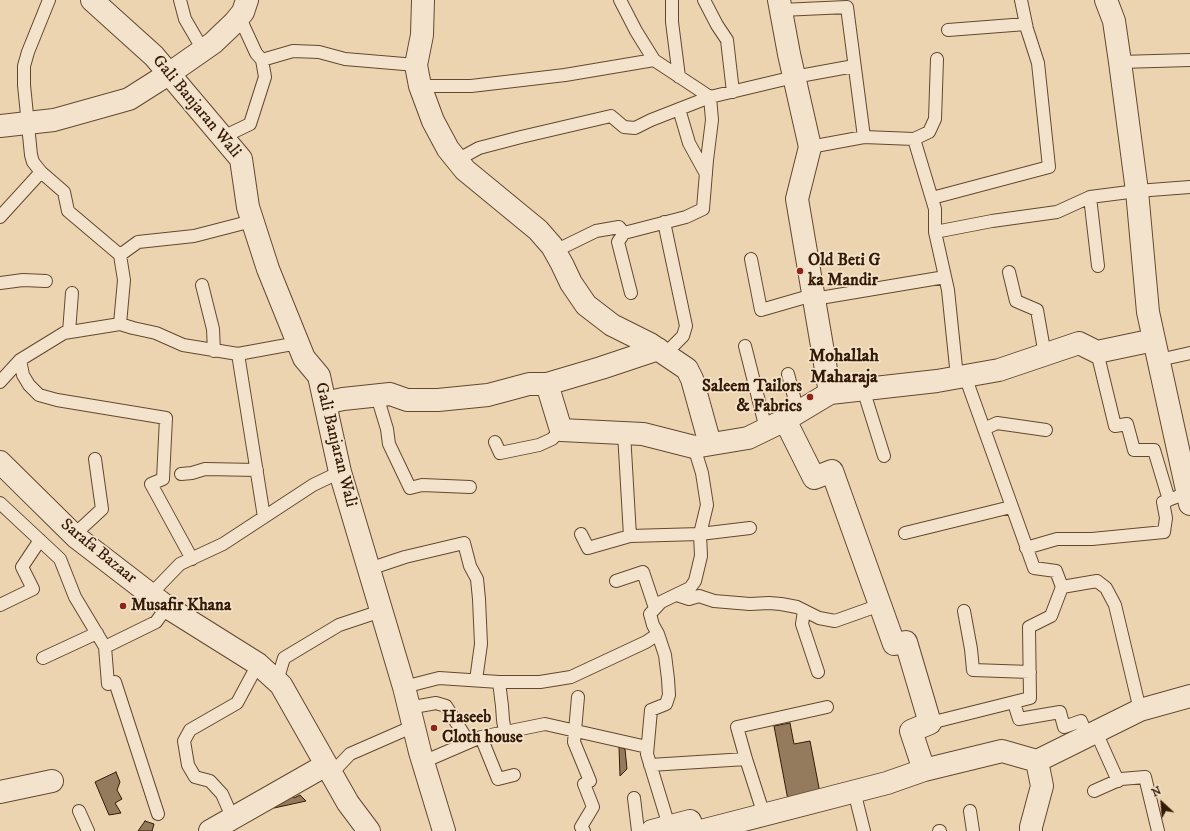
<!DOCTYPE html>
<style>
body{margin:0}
#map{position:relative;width:1190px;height:831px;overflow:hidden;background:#edd4b0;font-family:"IM FELL DW Pica",serif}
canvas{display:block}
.north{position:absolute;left:1142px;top:783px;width:40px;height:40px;-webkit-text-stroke:3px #f3e3cc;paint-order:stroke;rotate:334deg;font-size:11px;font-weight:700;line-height:16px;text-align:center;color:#351a05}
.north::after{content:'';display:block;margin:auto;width:14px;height:18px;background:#351a05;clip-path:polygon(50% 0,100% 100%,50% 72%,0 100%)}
</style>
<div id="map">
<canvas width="1190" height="831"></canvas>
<div class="north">N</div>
</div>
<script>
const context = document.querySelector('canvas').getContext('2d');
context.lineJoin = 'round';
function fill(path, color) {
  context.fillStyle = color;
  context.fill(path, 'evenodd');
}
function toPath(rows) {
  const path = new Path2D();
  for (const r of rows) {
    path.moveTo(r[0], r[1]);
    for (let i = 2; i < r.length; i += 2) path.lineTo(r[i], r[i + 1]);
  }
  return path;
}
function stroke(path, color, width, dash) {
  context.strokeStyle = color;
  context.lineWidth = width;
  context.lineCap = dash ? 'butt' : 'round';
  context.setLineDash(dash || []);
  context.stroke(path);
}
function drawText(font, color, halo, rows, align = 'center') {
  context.font = font + ' "IM FELL DW Pica",serif';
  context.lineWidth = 3.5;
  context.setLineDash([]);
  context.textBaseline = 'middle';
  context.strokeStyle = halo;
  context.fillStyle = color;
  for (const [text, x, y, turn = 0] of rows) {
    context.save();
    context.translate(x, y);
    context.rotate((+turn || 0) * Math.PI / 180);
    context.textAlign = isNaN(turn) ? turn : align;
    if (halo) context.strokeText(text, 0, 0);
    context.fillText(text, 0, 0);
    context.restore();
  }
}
const building = toPath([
 [790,723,794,744,810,741,820,793,788,800,774,726,790,723],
 [619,747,625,749,627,769,620,776,619,747],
 [116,772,120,782,117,790,122,799,115,803,121,813,109,815,95,782,116,772],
 [291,793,294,798,300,795,306,801,274,808,272,802,291,793],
 [145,821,154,824,152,831,138,831,145,821]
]);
fill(building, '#957b5e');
stroke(building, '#351a05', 1);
const service = toPath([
 [49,0,28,52,24,66,24,85,31,155,33,162,41,172,64,192,68,211,120,255,124,280,120,324],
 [180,0,185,19,203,50],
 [620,0,636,31,654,60],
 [672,0,672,22,679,77],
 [704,0,717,25,727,40,733,92],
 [781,10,847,7,864,137],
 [948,30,1026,24],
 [262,60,293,51,319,52,345,59,416,65],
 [1120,62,1190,60],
 [420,86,471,86,565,75,654,60,710,97,794,77,854,66],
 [679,109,689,143,706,174],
 [223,137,250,124,265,77,262,60,256,53,239,16],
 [914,139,935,209,935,232,948,290,957,377],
 [810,147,864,137,914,139,929,132,935,119,937,59],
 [457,160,479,148,521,137,611,116,624,127,635,128,651,120,710,97,712,120,707,160,703,209,686,217,624,233,619,227,596,231,555,251],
 [1090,197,1098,266],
 [932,198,1049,167,1038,63,1027,29,1021,0],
 [0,217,41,172],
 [664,222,686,326,683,336,665,354],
 [935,232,992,221,1057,212,1090,197,1137,191,1190,187],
 [624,233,618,242,631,293],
 [120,255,138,242,194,236,252,221],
 [751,259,761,310,813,295],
 [1009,272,1016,301,1037,310,1045,355],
 [0,283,23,280,46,281],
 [202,285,213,329,214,351],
 [814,299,945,277],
 [69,332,72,293],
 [745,346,766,429],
 [1097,352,1115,426,1127,424,1134,450,1154,450,1169,500],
 [238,354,264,517],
 [20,360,23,375,29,385,39,395,57,400,166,418,163,479,151,484,192,559],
 [1159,360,1190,353],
 [788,374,798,412],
 [965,376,1034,568,1056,571,1062,587,1097,581,1106,588,1115,605,1140,710],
 [0,382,20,360,64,333,120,324,133,328,156,333,183,345,238,354,298,343],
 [863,389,884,456],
 [377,396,387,429,389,444,410,488,422,485,470,487],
 [984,429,997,423,1046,430],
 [495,442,500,453,539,445,552,439,561,430],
 [181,474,192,473,205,469,257,470],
 [0,503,60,559,75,597,105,647,108,684,115,682,158,814],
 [905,533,1011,507],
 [581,534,588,548,630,536,624,433],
 [74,535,102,509,95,459],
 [630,536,700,534,750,528],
 [1026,548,1057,539,1092,539,1164,532,1166,518,1163,502,1187,493],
 [369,569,405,557,464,543,470,566,477,579,479,599,481,644,476,680],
 [616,581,643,572,655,608],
 [151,594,180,564,223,544,313,485,340,472],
 [677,595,689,599,699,596,714,601,750,604,769,603,781,604,797,607,819,618,835,621,880,605],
 [0,605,33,589,22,567,40,540],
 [804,611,802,624,818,672],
 [964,611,971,649,973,670,1030,672],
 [105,647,156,622,167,607],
 [43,658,97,633],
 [277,681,284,658,339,625,381,611],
 [499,682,502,706,503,720,505,732],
 [404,687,439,678,499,682,540,682,571,677,646,642,658,634],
 [578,697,574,742,590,781,584,784,593,807,581,827,584,831],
 [1014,703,1019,719,1060,712,1064,727,1081,721,1087,736],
 [408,708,436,703,446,706,468,741],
 [930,723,1030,698,1029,627,1051,616,1062,587],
 [1096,732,1118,781],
 [481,737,498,779,514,775],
 [423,762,481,737,545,724,647,747],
 [650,765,746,759],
 [331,774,350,754,414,726],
 [854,791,864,831],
 [1094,791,1121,779,1145,777,1158,831],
 [634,798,638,831],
 [79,811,88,831],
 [970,811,973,831],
 [764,815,746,759,737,727,827,707],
 [233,819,222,794,210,781,195,777,188,765,184,741,190,730,237,703,258,664],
 [669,826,647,754,651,710,666,704,669,695,668,679,665,655,658,634,653,625,650,614,661,602,690,588,695,581,701,556,700,534,707,505,702,473,694,447],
 [939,831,940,831]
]);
const minor = toPath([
 [92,0,154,56,241,159,248,207,268,269,304,358,319,376,340,472,404,687,420,752,444,831],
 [423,0,422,35,416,65,420,86,433,121,448,149,465,170,538,230,552,246,562,264,571,283,586,305,612,325,650,344,687,369,692,379,710,444],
 [779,0,789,54,810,147,797,199,830,393],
 [1106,0,1114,21,1120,62,1137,191,1148,312,1190,504],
 [0,126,54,120,129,99,170,73,213,43,234,23,243,12,247,0],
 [547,384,601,368,658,349],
 [325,403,343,399,390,394,407,400,438,400,488,395,529,384,547,384,561,430,643,434,694,447,748,438,785,420,830,393,937,381,999,370,1079,343,1097,352,1154,340],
 [785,420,814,478,832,471,894,644,906,642,930,723,911,731,924,770],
 [0,462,76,537,167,607,258,664,281,685,348,803,369,831],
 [0,792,52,781],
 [210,831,326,765],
 [652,831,690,821,693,831],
 [701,831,887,783,924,770,1002,751,1037,761,1140,710,1190,696],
 [1031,831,1031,827,1042,786,1037,761]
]);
stroke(service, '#634830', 14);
stroke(minor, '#634830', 24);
stroke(service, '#f3e3cc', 12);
stroke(minor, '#f3e3cc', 22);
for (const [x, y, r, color] of [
 [800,271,4,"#8f2418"],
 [810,397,4,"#8f2418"],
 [123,606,4,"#8f2418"],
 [434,728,4,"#8f2418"]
]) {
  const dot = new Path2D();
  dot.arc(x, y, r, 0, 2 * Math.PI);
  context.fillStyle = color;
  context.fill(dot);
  stroke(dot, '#f3e3cc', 1.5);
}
drawText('17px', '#351a05', '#f3e3cc', [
 ["Gali Banjaran Wali",196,107,50],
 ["Gali Banjaran Wali",335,445,76],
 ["Sarafa Bazaar",98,552,39]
]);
drawText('bold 17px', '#351a05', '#f3e3cc', [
 ["Old Beti G",808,261],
 ["ka Mandir",808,281],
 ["Saleem Tailors",802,387,"right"],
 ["& Fabrics",802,407,"right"],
 ["Musafir Khana",131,606],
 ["Haseeb",442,718],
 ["Cloth house",442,738]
], 'left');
drawText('bold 18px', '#351a05', '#f3e3cc', [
 ["Mohallah",844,357],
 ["Maharaja",844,378]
]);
</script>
